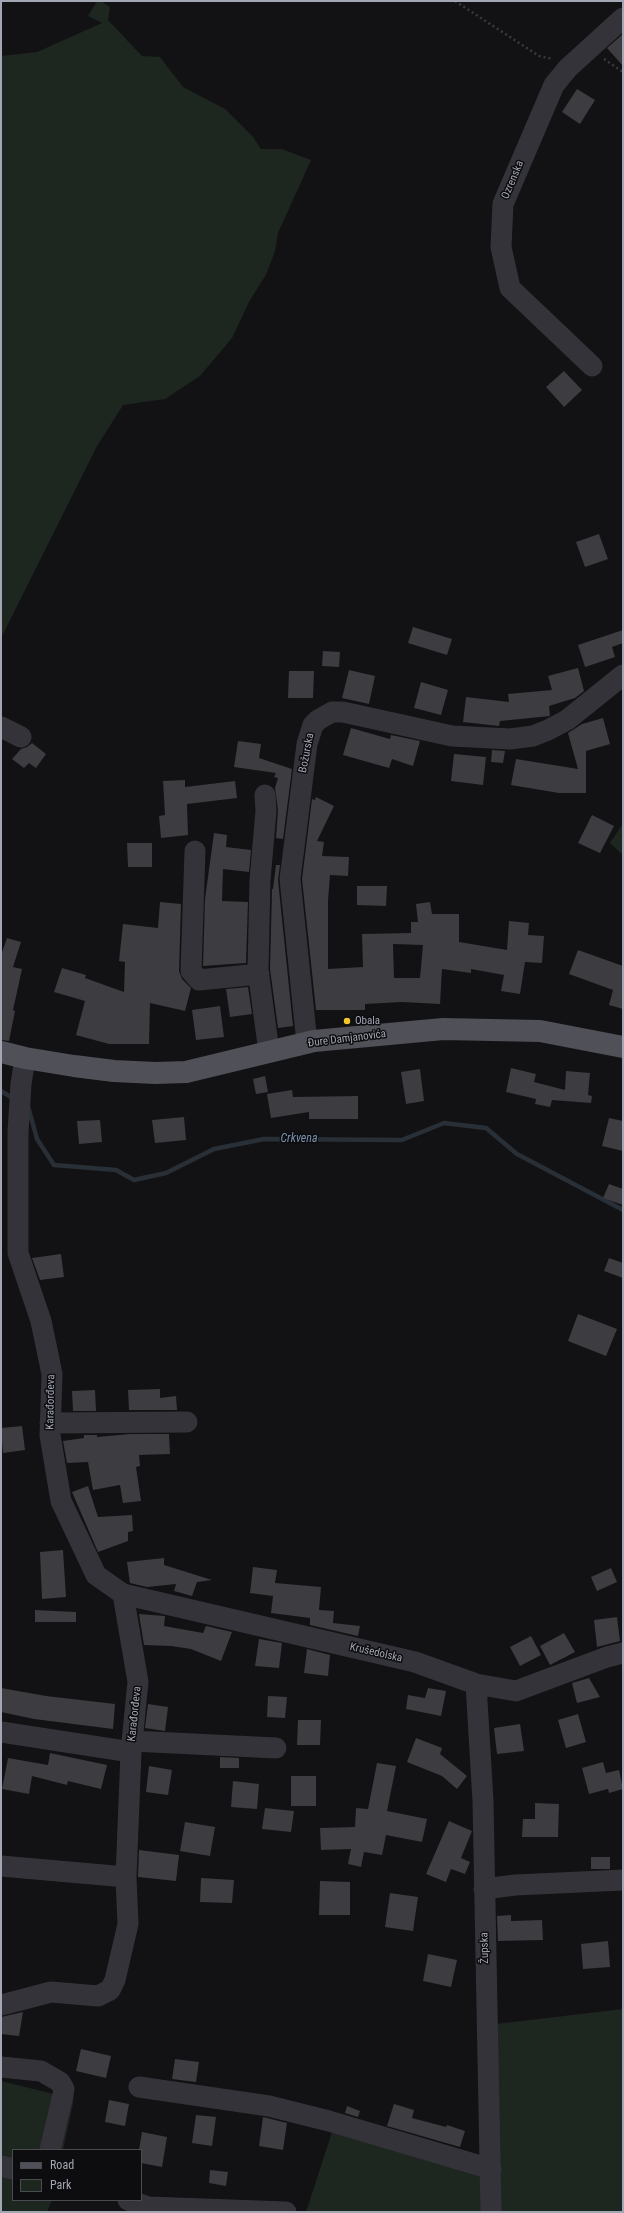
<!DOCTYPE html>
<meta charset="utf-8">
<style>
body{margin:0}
#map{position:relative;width:624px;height:2213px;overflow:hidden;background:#121214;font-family:"Roboto Condensed",sans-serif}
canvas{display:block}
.frame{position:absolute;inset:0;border:2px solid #a3a7b4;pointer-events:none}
.legend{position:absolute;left:12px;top:2149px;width:130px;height:52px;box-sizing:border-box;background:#0d0d0f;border:1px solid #494b51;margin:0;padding:5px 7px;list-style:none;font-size:12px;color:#a3a7b4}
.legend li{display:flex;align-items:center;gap:8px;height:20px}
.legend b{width:20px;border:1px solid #494b51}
</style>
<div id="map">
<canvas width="624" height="2213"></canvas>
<div class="frame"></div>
<ul class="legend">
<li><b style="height:5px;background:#4f5058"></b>Road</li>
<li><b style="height:11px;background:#1e2620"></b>Park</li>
</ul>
</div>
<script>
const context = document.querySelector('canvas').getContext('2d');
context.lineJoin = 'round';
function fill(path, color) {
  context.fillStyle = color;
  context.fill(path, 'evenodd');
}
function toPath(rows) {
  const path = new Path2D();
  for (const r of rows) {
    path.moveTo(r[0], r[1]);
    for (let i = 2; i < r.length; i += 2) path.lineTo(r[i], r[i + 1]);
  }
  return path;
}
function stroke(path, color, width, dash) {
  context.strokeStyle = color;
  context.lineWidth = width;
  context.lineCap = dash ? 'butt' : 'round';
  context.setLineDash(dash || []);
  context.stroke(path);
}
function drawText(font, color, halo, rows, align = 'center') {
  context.font = font + ' "Roboto Condensed",sans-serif';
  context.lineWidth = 3;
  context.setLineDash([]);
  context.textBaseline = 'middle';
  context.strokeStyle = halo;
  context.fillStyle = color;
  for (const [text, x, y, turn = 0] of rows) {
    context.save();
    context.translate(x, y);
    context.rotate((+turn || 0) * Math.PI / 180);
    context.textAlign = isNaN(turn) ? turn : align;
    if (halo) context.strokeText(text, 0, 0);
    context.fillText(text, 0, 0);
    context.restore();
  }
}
fill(toPath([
 [97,1,101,1,110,7,108,20,142,56,160,57,183,87,225,109,253,137,261,149,282,149,311,160,278,233,275,251,266,275,250,300,232,338,200,376,165,399,123,405,96,448,1,638,1,56,37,52,102,23,88,16],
 [623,823,623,855,610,843],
 [623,2009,623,2212,495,2212,496,2024],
 [1,2081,74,2099,63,2150,13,2150,13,2200,52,2200,47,2212,1,2212],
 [333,2129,484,2172,484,2212,306,2212]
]), '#1e2620');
stroke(toPath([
 [1,1091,14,1099],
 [28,1106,37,1139,54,1165,116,1170,134,1180,166,1173,214,1149,264,1139,402,1140,444,1123,486,1128,517,1154,623,1210]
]), '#282f37', 4.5);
fill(toPath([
 [623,34,623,66,607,48],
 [577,89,595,100,580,124,562,112],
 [564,371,582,390,564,407,546,387],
 [599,534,608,559,585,567,576,542],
 [413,627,452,639,447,655,408,643],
 [623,630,623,643,612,647,615,657,585,667,578,645],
 [323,651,340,652,339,667,322,666],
 [578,668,584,691,575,698,549,706,550,716,500,721,499,726,463,722,466,697,509,702,508,694,552,690,548,676],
 [349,670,375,676,369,704,342,698],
 [289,671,314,671,313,698,288,698],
 [421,682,448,690,441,715,414,708],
 [603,718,610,744,586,751,586,793,559,793,511,785,516,759,578,769,568,733,582,724],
 [351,728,390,739,391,735,420,741,413,766,392,759,389,768,343,755],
 [238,741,261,744,259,758,292,769,283,839,276,838,278,810,275,788,278,778,274,777,276,773,234,767],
 [32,743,46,754,36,768,29,763,24,768,12,759,21,749,27,747],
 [492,750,505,751,503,763,491,762],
 [454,754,486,757,483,785,451,781],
 [185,780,185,787,235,781,237,798,187,804,188,835,161,838,159,816,165,815,163,781],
 [316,797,334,806,317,841,324,842,322,856,349,857,348,876,330,875,328,901,328,969,363,967,362,934,411,933,411,922,418,922,416,904,430,902,432,914,459,914,459,942,507,950,509,921,529,923,528,935,544,936,542,963,525,962,520,994,501,991,504,975,471,969,471,973,442,969,440,1004,402,1002,365,1004,365,1010,316,1010,302,879,312,799,315,800],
 [393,944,423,945,420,978,394,978],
 [592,815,614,826,600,853,578,843],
 [214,833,227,835,226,847,251,850,249,872,223,869,222,901,248,902,246,963,203,966,205,899],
 [127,843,152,843,152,867,128,867],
 [276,865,280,865,278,880,293,1026,278,1028,270,969,272,889,273,889],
 [357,886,387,886,386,906,357,905],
 [160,902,181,904,179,971,182,979,191,988,185,1011,150,1003,149,1044,109,1044,76,1035,85,1001,54,992,62,968,86,975,85,978,124,992,125,962,119,961,123,924,158,928],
 [7,938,21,942,13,967,22,969,13,1010,15,1011,9,1041,1,1040,1,955],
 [578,950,623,966,623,1009,609,1005,613,990,569,974],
 [248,987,252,1014,230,1017,226,989],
 [220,1006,224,1037,196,1040,192,1010],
 [511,1068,536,1074,534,1082,565,1090,566,1071,590,1073,588,1095,592,1096,591,1103,552,1100,550,1107,535,1104,536,1099,506,1092],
 [420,1069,424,1101,406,1104,401,1072],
 [265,1076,268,1092,256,1094,253,1079],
 [292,1090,293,1097,358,1096,358,1119,309,1119,309,1112,271,1118,267,1094],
 [184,1117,186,1140,155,1143,152,1120],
 [609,1118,623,1121,623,1151,602,1146],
 [100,1120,102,1142,79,1144,77,1121],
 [609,1184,623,1189,623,1205,603,1198],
 [61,1254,64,1277,40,1280,32,1258],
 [609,1258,623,1263,623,1278,604,1271],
 [578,1314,617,1329,606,1356,568,1341],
 [160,1389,160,1398,176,1396,177,1410,129,1410,128,1390],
 [95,1390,96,1411,73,1411,72,1391],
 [22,1426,25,1450,3,1453,1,1428],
 [130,1434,169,1434,170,1454,139,1455,140,1466,136,1467,141,1501,123,1503,120,1485,93,1490,88,1462,67,1463,63,1441,84,1438,84,1435,97,1435,97,1437],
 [88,1486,98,1517,132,1515,133,1531,128,1532,128,1541,98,1552,72,1492],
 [63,1550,66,1597,42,1599,40,1552],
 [164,1558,164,1565,212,1580,197,1582,192,1596,174,1591,176,1584,147,1587,130,1583,127,1562],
 [253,1567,277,1570,275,1583,321,1587,319,1610,334,1611,333,1623,360,1626,358,1636,310,1625,310,1618,271,1613,273,1596,250,1593],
 [611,1568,617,1582,597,1591,591,1577],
 [35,1610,76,1612,76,1622,35,1622],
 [139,1614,165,1616,164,1626,203,1633,206,1626,232,1632,221,1661,191,1649,171,1646,144,1645],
 [617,1617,620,1641,597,1647,594,1620],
 [564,1633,575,1652,550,1665,540,1646],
 [531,1636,541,1655,520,1666,510,1647],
 [259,1639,282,1643,279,1668,255,1666],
 [307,1649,330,1655,328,1676,304,1673],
 [589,1678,600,1697,577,1703,572,1683],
 [1,1688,46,1696,115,1704,113,1729,34,1719,1,1712],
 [428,1688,446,1691,441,1716,406,1709,408,1695,425,1698],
 [268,1696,287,1697,285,1718,267,1717],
 [148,1704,168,1707,165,1731,145,1728],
 [578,1714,586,1742,566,1748,558,1720],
 [298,1720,321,1720,320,1745,297,1745],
 [520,1724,524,1751,497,1754,494,1728],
 [416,1738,442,1748,440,1754,467,1776,457,1789,442,1776,407,1762],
 [50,1753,107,1765,101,1789,68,1781,67,1785,32,1776,29,1794,2,1789,8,1758,48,1765],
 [220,1757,239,1758,239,1768,220,1768],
 [603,1762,606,1773,619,1770,623,1789,609,1793,608,1789,589,1794,582,1768],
 [377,1763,396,1766,387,1811,427,1819,422,1842,386,1835,382,1855,364,1852,361,1867,348,1864,351,1849,321,1850,320,1828,355,1827,356,1808,368,1809],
 [149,1766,172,1770,168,1795,146,1792],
 [291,1776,316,1776,316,1806,291,1806],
 [233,1781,259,1784,257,1809,231,1807],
 [535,1803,559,1804,558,1837,522,1837,523,1819,535,1819],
 [265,1808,294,1811,291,1832,262,1829],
 [449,1821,472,1831,461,1858,470,1862,465,1874,451,1869,446,1882,426,1874],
 [185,1822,215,1827,210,1856,180,1851],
 [139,1850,179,1855,176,1881,138,1877],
 [591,1857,610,1857,610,1869,591,1869],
 [201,1878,234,1880,232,1903,200,1902],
 [320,1881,350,1882,350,1915,319,1915],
 [390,1893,418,1897,413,1931,385,1927],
 [511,1915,511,1921,542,1920,543,1940,498,1941,497,1916],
 [608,1941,610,1967,583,1969,581,1944],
 [428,1954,457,1960,451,1987,423,1981],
 [23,2012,19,2036,1,2034,1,2017],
 [81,2049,111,2056,106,2078,76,2071],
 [175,2059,199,2062,196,2082,172,2079],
 [109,2100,129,2104,125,2126,105,2122],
 [394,2104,414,2110,412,2118,446,2127,447,2125,465,2131,460,2147,387,2126],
 [347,2106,360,2111,358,2117,345,2113],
 [196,2115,216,2117,212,2146,192,2143],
 [263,2117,287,2123,283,2150,259,2146],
 [142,2132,167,2137,162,2167,141,2163,141,2150,139,2150],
 [210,2170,228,2172,226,2186,209,2183]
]), '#3c3c41');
stroke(toPath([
 [455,1,539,56,553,59],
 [604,59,623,72]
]), '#393a40', 2.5, [2, 3]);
stroke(toPath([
 [592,366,510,288,501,247,503,204,554,85,568,68,623,18],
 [1,727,21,737],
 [265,795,266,811,260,880,258,970,269,1052],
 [195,851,191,971,199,980,259,974],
 [307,1043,290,879,307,744,313,725,318,720,332,712,343,712,452,736,510,739,533,736,548,730,567,720,623,675],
 [50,1423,187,1422],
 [123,1594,415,1662,476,1684,516,1691,607,1657,623,1653],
 [476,1684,483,1801,491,2212],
 [1,1732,131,1752],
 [132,1741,276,1748],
 [1,1866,126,1877],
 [484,1889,515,1885,623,1880],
 [1,2005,51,1992,98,1996,110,1990,115,1980,128,1924,126,1877,131,1752,138,1682,123,1594,96,1575,61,1501,50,1435,52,1374,41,1321,18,1253,18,1132,21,1084,25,1058],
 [1,2067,41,2071,60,2082,64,2089,63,2095,50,2150],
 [139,2087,269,2106,329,2121,491,2169],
 [1,2166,13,2169],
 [128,2200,148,2207,286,2212]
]), '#333339', 21);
stroke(toPath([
 [1,1052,25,1058,74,1066,114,1071,155,1073,186,1072,314,1041,443,1029,540,1031,623,1047]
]), '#4f5058', 22);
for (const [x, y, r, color] of [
 [347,1021,4,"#f2c52c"]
]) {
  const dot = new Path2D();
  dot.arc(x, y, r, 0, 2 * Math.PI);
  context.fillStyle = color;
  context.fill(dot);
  stroke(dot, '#0d0d0f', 1.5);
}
drawText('11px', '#a3a7b4', '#0d0d0f', [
 ["Ozrenska",513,180,-67],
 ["Božurska",307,753,-79],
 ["Đure Damjanovića",347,1039,-7],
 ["Karađorđeva",51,1402,-89],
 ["Krušedolska",376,1653,13],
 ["Karađorđeva",135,1714,-84],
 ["Župska",485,1948,-91]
]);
drawText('11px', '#a3a7b4', '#0d0d0f', [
 ["Obala",355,1021]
], 'left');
drawText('italic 12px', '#7a91b0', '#0d0d0f', [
 ["Crkvena",299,1139]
]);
</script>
